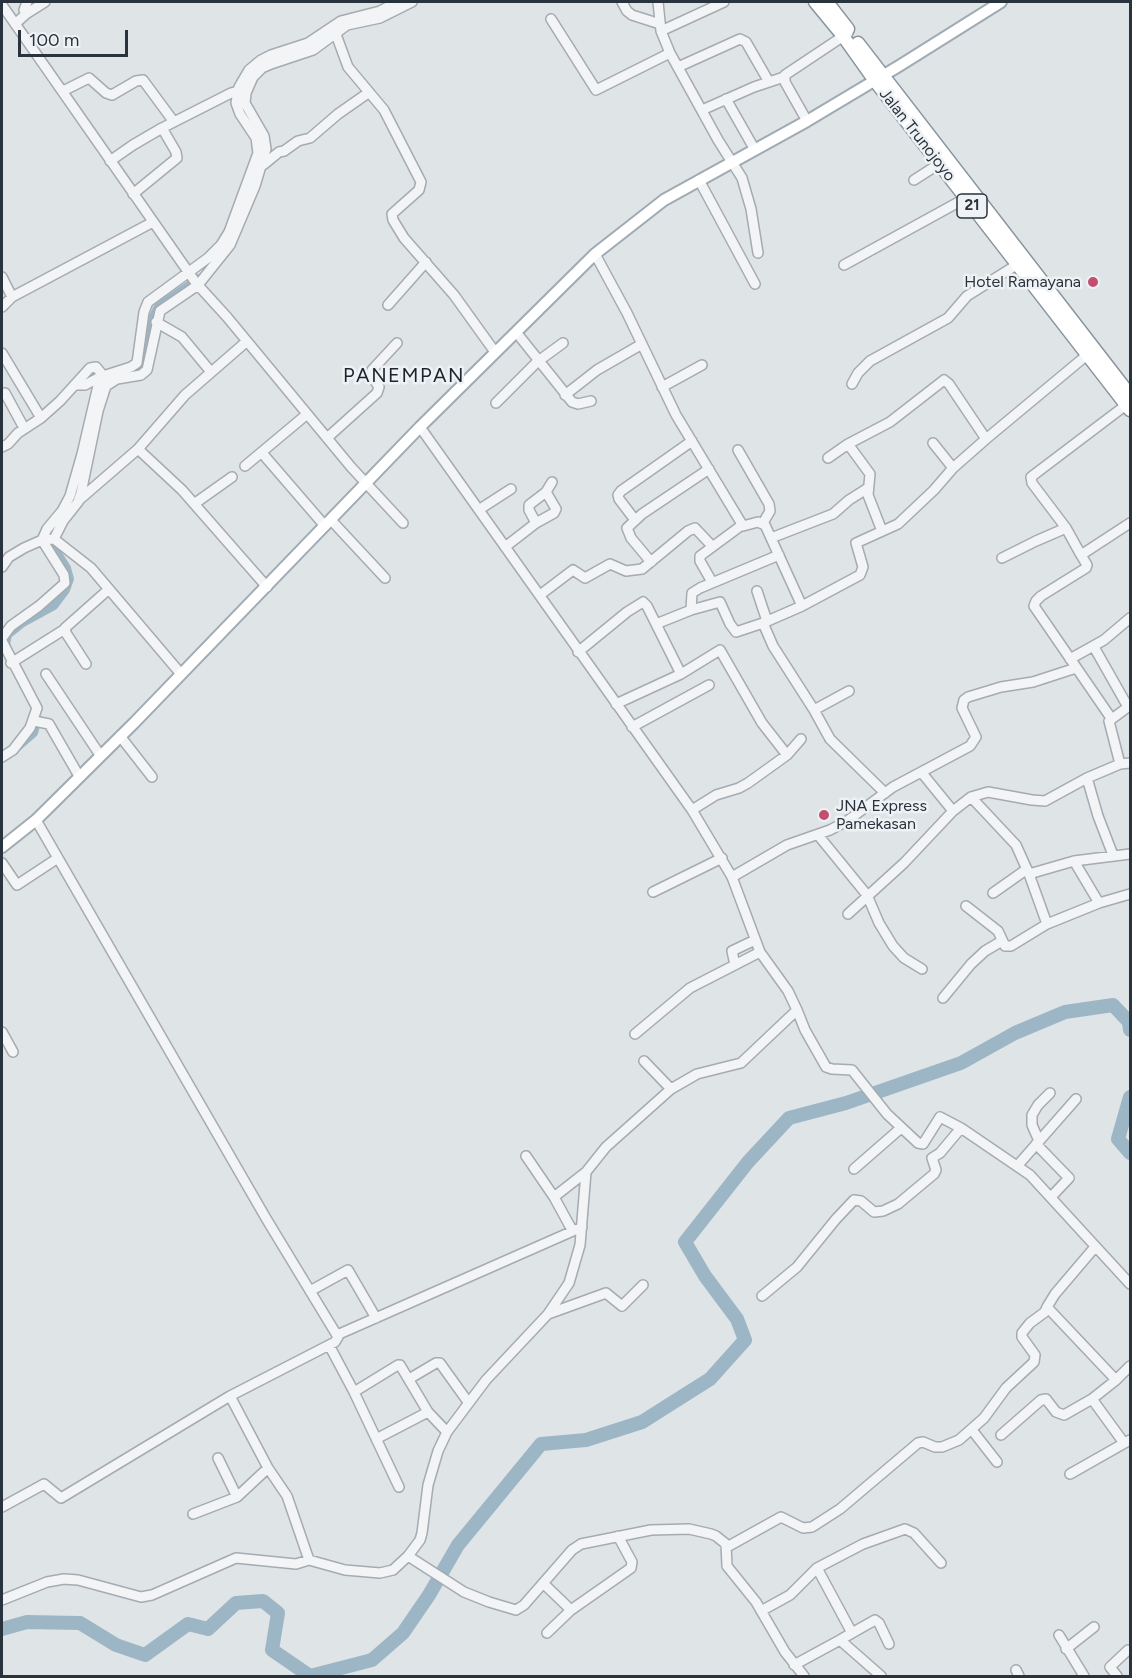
<!DOCTYPE html>
<style>
body{margin:0}
#map{position:relative;width:1132px;height:1678px;overflow:hidden;background:#dfe4e7;font-family:Figtree,sans-serif}
canvas{display:block}
.frame{position:absolute;inset:0;border:3px solid #29333d;pointer-events:none}
.scale{position:absolute;left:18px;top:30px;width:110px;height:27px;box-sizing:border-box;border:3px solid #29333d;border-top:0;padding-left:8px;font-size:18px;line-height:21px;white-space:nowrap;color:#29333d;-webkit-text-stroke:4px #eff2f5;paint-order:stroke}
</style>
<div id="map">
<canvas width="1132" height="1678"></canvas>
<div class="frame"></div>
<div class="scale">100 m</div>
</div>
<script>
const context = document.querySelector('canvas').getContext('2d');
context.lineJoin = 'round';
function toPath(rows) {
  const path = new Path2D();
  for (const r of rows) {
    path.moveTo(r[0], r[1]);
    for (let i = 2; i < r.length; i += 2) path.lineTo(r[i], r[i + 1]);
  }
  return path;
}
function stroke(path, color, width, dash) {
  context.strokeStyle = color;
  context.lineWidth = width;
  context.lineCap = dash ? 'butt' : 'round';
  context.setLineDash(dash || []);
  context.stroke(path);
}
function drawText(font, color, halo, rows, align = 'center') {
  context.font = font + ' Figtree,sans-serif';
  context.lineWidth = 5;
  context.setLineDash([]);
  context.textBaseline = 'middle';
  context.strokeStyle = halo;
  context.fillStyle = color;
  for (const [text, x, y, turn = 0] of rows) {
    context.save();
    context.translate(x, y);
    context.rotate((+turn || 0) * Math.PI / 180);
    context.textAlign = isNaN(turn) ? turn : align;
    if (halo) context.strokeText(text, 0, 0);
    context.fillText(text, 0, 0);
    context.restore();
  }
}
stroke(toPath([
 [124,373,136,370,145,361,149,325,158,306,199,278],
 [8,649,6,644,8,635,23,623,54,606,66,590,70,579,67,568,50,541,49,535,59,520],
 [18,747,34,733,38,719]
]), '#9db6c5', 8);
stroke(toPath([
 [1130,1097,1118,1139,1130,1153],
 [2,1629,27,1622,80,1623,116,1645,145,1655,188,1624,208,1629,236,1603,263,1601,278,1613,272,1650,310,1676,372,1660,403,1633,429,1595,458,1545,541,1444,586,1440,642,1422,710,1379,745,1340,737,1319,705,1276,685,1242,748,1162,789,1118,846,1103,961,1063,1015,1033,1065,1012,1113,1005,1129,1022,1130,1030]
]), '#9db6c5', 14);
const minor = toPath([
 [622,2,627,11,632,15,660,24],
 [658,2,661,31,670,53],
 [2,5,196,283,227,317,351,467,403,523],
 [26,14,24,10,27,2],
 [551,19,596,90,670,53,718,140,742,178,751,209,758,253],
 [15,24,26,14,45,2],
 [334,29,348,67,384,110,421,182,419,190,392,214,393,220,404,238,454,295,495,352],
 [661,31,724,2],
 [678,67,740,39,746,42,769,82],
 [63,91,89,78,106,93,112,95,136,81,143,80,174,122],
 [726,99,755,150],
 [702,110,754,87,784,77],
 [807,121,785,82,785,75,848,33],
 [110,161,133,145,162,128,231,93,238,91],
 [263,165,279,152,284,151,298,141,310,138,338,114,368,93],
 [699,180,755,284],
 [914,180,939,164],
 [133,194,177,158,176,152,162,128],
 [595,254,627,313,676,415,743,526,758,522,765,525,802,606,763,623,773,646,814,710,849,691],
 [844,265,966,198],
 [2,277,12,297],
 [388,305,426,262],
 [2,307,12,297,153,222],
 [156,322,182,337,211,372],
 [516,332,572,402,578,404,591,401],
 [2,353,41,418],
 [852,384,858,373,870,361,948,318,967,296,1018,264],
 [76,385,85,385,100,377],
 [662,387,702,365],
 [5,393,24,428],
 [565,395,597,370,642,344],
 [496,403,537,362,563,343],
 [420,427,692,810,732,877,760,952,788,991,797,1010,741,1063,697,1074,671,1089,606,1147,586,1172,554,1197],
 [327,438,377,393,379,387,371,375,372,370,397,343],
 [933,443,953,468],
 [848,444,870,474,868,495,882,531],
 [2,447,8,444,18,433,41,418,60,401,90,368,96,367,106,379],
 [138,449,185,395,246,342],
 [738,450,769,504,770,511,763,523],
 [262,453,325,526],
 [828,458,848,444,890,422,944,380,949,384,986,439],
 [245,466,306,415],
 [79,500,138,449,182,490,267,587],
 [194,504,232,477],
 [480,509,511,489],
 [331,520,385,578],
 [635,520,619,499,618,495,621,491,692,441],
 [536,523,529,510,529,505,546,492,552,482],
 [1066,528,1081,555,1130,523],
 [771,538,833,514,849,500,868,488],
 [54,539,91,568,181,674],
 [505,547,536,523,554,513,556,509,546,492],
 [1081,555,1087,565,1086,568,1041,596,1036,601,1034,606,1111,718],
 [1002,558,1036,541,1066,528,1032,483,1031,477,1126,405],
 [651,562,631,538,627,528,642,514,709,469],
 [2,567,9,557,24,548,42,540,54,539,63,521,78,502,81,493,98,411,106,386,117,379,141,375,147,370,160,311,198,285,230,245,255,186,266,149,264,136,245,103,246,93,253,77,262,68,271,64,313,50,347,25,380,18,412,2],
 [712,582,700,561,700,556,742,525],
 [757,591,767,621],
 [540,595,573,570,585,578,610,564,626,571,642,569,688,531,695,528,712,546],
 [802,606,860,575,863,567,856,543,898,524,934,490,953,468,986,439,1087,355],
 [691,610,720,602,730,624,736,632,763,623],
 [656,624,691,610,692,593,700,588,779,555],
 [2,638,11,626,39,606,65,583,64,575,42,540,47,529,62,511,70,496,82,454,100,377,131,367,137,363,144,312,148,302,208,258,221,245,229,232,258,153,256,138,240,114,236,103,239,87,249,70,261,60,271,55,308,43,341,21,380,11,397,2],
 [2,641,37,708,30,728,13,750,2,757],
 [1094,647,1128,707,1109,721,1120,764],
 [578,652,627,612,643,602,647,606,681,674],
 [1070,659,1104,640,1130,618],
 [11,663,65,629],
 [86,664,66,633,65,628,109,589],
 [46,674,100,755],
 [616,704,681,674,720,650,762,723,787,755],
 [814,710,830,739,885,793],
 [34,721,49,724,79,776],
 [632,727,709,685],
 [120,736,152,777],
 [922,773,953,811],
 [1087,778,1098,816,1113,855],
 [971,797,1016,845,1029,874,1074,861,1130,854],
 [692,810,716,795,739,788,748,783,787,755,801,739],
 [818,835,867,895,879,923,893,946,904,958,922,969],
 [2,863,17,885,58,858],
 [1029,874,1047,924],
 [732,877,787,845,830,830,847,821,893,787,970,746,976,737,962,708,964,700,968,697,1001,687,1033,682,1076,668],
 [653,892,722,858],
 [993,893,1027,869],
 [1099,903,1130,894],
 [966,906,998,931,1005,946,1011,946,1047,924,1099,903,1074,861],
 [848,914,904,863,953,811,971,797,988,792,1032,800,1045,801,1087,778,1120,764,1130,763],
 [735,965,732,951,755,940],
 [943,998,971,964,985,951,1002,941],
 [797,1010,805,1030,826,1067,832,1069,852,1070,887,1114,918,1143,923,1144,940,1117,961,1128,1030,1175,1130,1284],
 [2,1032,13,1052],
 [635,1034,690,988,760,952],
 [644,1061,671,1089],
 [1039,1141,1032,1125,1032,1115,1038,1105,1050,1093],
 [1036,1144,1069,1178,1051,1197],
 [526,1156,554,1197,572,1230],
 [1018,1165,1076,1099],
 [854,1169,901,1128],
 [310,1291,348,1270,376,1318],
 [762,1296,797,1267,836,1219,854,1200,861,1201,874,1212,883,1211,898,1204,934,1174,936,1170,932,1158,940,1153,961,1128],
 [548,1314,606,1293,622,1306,643,1285],
 [337,1335,582,1227],
 [329,1345,354,1392,399,1487],
 [409,1379,436,1363,440,1363,468,1402],
 [1116,1380,1130,1366],
 [354,1392,398,1365,400,1365,428,1412,447,1432],
 [230,1396,268,1468,287,1496,309,1560,345,1570,380,1573,393,1570,408,1556,420,1540,422,1533,428,1485,438,1451,447,1432,486,1380,548,1314,569,1283,580,1245,586,1172],
 [1092,1399,1124,1443],
 [972,1430,997,1462],
 [1001,1435,1041,1400,1046,1399,1056,1412,1064,1415,1092,1399,1116,1380,1047,1307,1055,1294,1095,1247],
 [376,1439,428,1412],
 [218,1458,237,1497,268,1468],
 [1070,1474,1130,1440],
 [2,1507,44,1484,61,1498,230,1396,335,1342,338,1337,267,1220,36,820],
 [193,1514,237,1497],
 [727,1547,781,1517,803,1528,812,1527,840,1509,918,1443,923,1442,935,1447,942,1447,959,1440,984,1418,1006,1388,1034,1362,1035,1355,1022,1337,1022,1333,1030,1323,1045,1312,1047,1307],
 [408,1556,464,1592,489,1602,516,1610,524,1605,572,1550,581,1544,651,1530,689,1529,711,1534,716,1536,726,1544,727,1566,756,1602,785,1652,804,1676],
 [817,1568,852,1633,840,1640,881,1676],
 [543,1583,571,1610],
 [2,1600,47,1582,64,1579,78,1580,141,1597,152,1595,236,1558,296,1564,309,1560],
 [761,1611,790,1595,817,1568,863,1544,905,1529,914,1533,941,1563],
 [547,1633,571,1610,631,1568,632,1562,618,1536],
 [852,1633,875,1620,879,1623,889,1644],
 [1059,1635,1084,1676],
 [1066,1649,1094,1627],
 [794,1665,840,1640],
 [1016,1670,1019,1676],
 [1117,1676,1110,1667,1128,1650]
]);
const major = toPath([
 [2,847,36,820,134,723,420,427,595,254,664,200,807,121,899,66,1001,2]
]);
const highway = toPath([
 [815,2,843,36,875,81,1130,410],
 [827,2,848,29],
 [858,43,1130,395]
]);
stroke(minor, '#a5abb1', 12);
stroke(major, '#a0aab2', 14);
stroke(highway, '#88939d', 15);
stroke(minor, '#f2f4f6', 9);
stroke(major, '#fff', 10);
stroke(highway, '#fff', 12);
for (const [x, y, r, color] of [
 [1093,282,6,"#c34e70"],
 [824,815,6,"#c34e70"]
]) {
  const dot = new Path2D();
  dot.arc(x, y, r, 0, 2 * Math.PI);
  context.fillStyle = color;
  context.fill(dot);
  stroke(dot, '#eff2f5', 2);
}
for (const [x, y, w] of [
 [972,206,30]
]) {
  const box = new Path2D();
  box.roundRect(x - w / 2, y - 12, w, 24, 4.5);
  context.fillStyle = '#eff2f5';
  context.fill(box);
  stroke(box, '#29333d', 1.5);
}
drawText('bold 15px', '#29333d', null, [
 ["21",972,206]
]);
drawText('16px', '#29333d', '#eff2f5', [
 ["Jalan Trunojoyo",917,135,52]
]);
drawText('16px', '#29333d', '#eff2f5', [
 ["Hotel Ramayana",1081,282],
 ["JNA Express",836,806,"left"],
 ["Pamekasan",836,824,"left"]
], 'right');
context.letterSpacing = '1.5px';
drawText('20px', '#1c242e', '#eff2f5', [
 ["PANEMPAN",404,376]
]);
context.letterSpacing = '0px';
</script>
